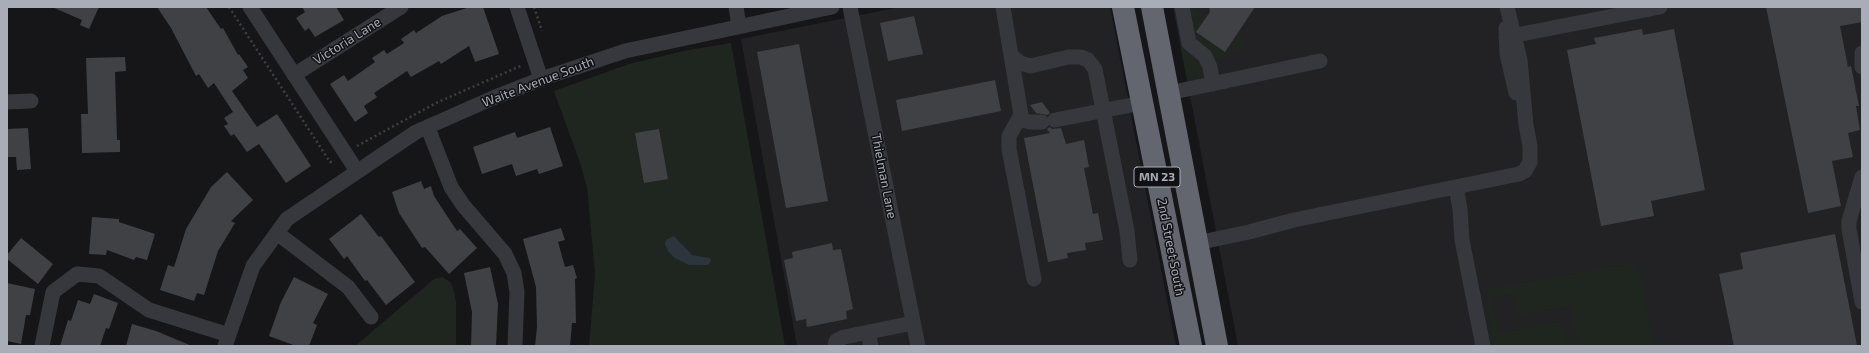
<!DOCTYPE html>
<style>
body{margin:0}
#map{position:relative;width:1869px;height:353px;overflow:hidden;background:#161618;font-family:"Exo 2",sans-serif}
canvas{display:block}
.frame{position:absolute;inset:0;border:8px solid #a8adb8;pointer-events:none}
</style>
<div id="map">
<canvas width="1869" height="353"></canvas>
<div class="frame"></div>
</div>
<script>
const context = document.querySelector('canvas').getContext('2d');
context.lineJoin = 'round';
function fill(path, color) {
  context.fillStyle = color;
  context.fill(path, 'evenodd');
}
function toPath(rows) {
  const path = new Path2D();
  for (const r of rows) {
    path.moveTo(r[0], r[1]);
    for (let i = 2; i < r.length; i += 2) path.lineTo(r[i], r[i + 1]);
  }
  return path;
}
function stroke(path, color, width, dash) {
  context.strokeStyle = color;
  context.lineWidth = width;
  context.lineCap = dash ? 'butt' : 'round';
  context.setLineDash(dash || []);
  context.stroke(path);
}
function drawText(font, color, halo, rows, align = 'center') {
  context.font = font + ' "Exo 2",sans-serif';
  context.lineWidth = 3;
  context.setLineDash([]);
  context.textBaseline = 'middle';
  context.strokeStyle = halo;
  context.fillStyle = color;
  for (const [text, x, y, turn = 0] of rows) {
    context.save();
    context.translate(x, y);
    context.rotate((+turn || 0) * Math.PI / 180);
    context.textAlign = isNaN(turn) ? turn : align;
    if (halo) context.strokeText(text, 0, 0);
    context.fillText(text, 0, 0);
    context.restore();
  }
}
fill(toPath([
 [900,7,1110,7,1176,346,797,346,741,39],
 [1173,7,1862,7,1862,346,1238,346]
]), '#222225');
fill(toPath([
 [1190,7,1207,16,1196,32,1225,52,1224,57,1215,59,1195,43,1187,11],
 [1241,33,1245,49,1228,53],
 [731,43,785,346,589,346,595,274,587,187,580,163,554,91,629,64,688,50],
 [1180,44,1196,55,1202,66,1204,75,1187,79],
 [1632,263,1638,264,1654,346,1578,346,1570,306,1518,316,1513,294,1492,299,1499,333,1556,321,1563,329,1567,346,1494,346,1485,296,1488,289],
 [442,277,450,282,454,290,456,303,456,346,355,346,434,279]
]), '#1e261f');
fill(toPath([
 [674,236,692,255,710,258,711,261,708,265,689,265,675,258,668,251,665,244,666,240]
]), '#2c353c');
fill(toPath([
 [52,7,99,7,89,29,80,25,82,20],
 [157,7,206,7,221,29,223,28,238,55,239,54,248,67,243,70,248,78,232,91,257,127,277,114,311,166,286,183,259,144,247,152,234,134,231,136,224,126,228,124,224,118,233,112,214,83,208,88,199,74,196,76,171,28],
 [302,7,336,7,344,20,315,37,309,28,305,31,296,18,305,12],
 [470,7,483,7,499,54,475,62,469,46,441,64,439,61,411,77,407,71,374,93,377,97,364,106,368,113,355,122,330,84,344,75,348,81,375,62,372,58,384,50,387,54,404,43,401,39,414,30,416,33,442,16],
 [1209,7,1255,7,1225,52,1196,32,1210,12],
 [1766,7,1862,7,1862,22,1840,26,1848,67,1851,66,1859,106,1856,106,1860,130,1848,133,1853,157,1832,161,1841,206,1808,213],
 [914,16,923,54,888,61,880,23],
 [1642,29,1643,35,1674,29,1705,190,1651,201,1654,216,1601,226,1567,50,1596,44,1594,38],
 [799,44,828,201,786,208,757,52],
 [125,57,126,71,115,72,117,140,120,140,120,152,82,153,81,114,88,114,86,58],
 [995,80,1001,111,902,131,896,100],
 [1042,102,1050,113,1048,115,1036,113,1030,105],
 [550,127,563,166,539,174,537,169,516,176,512,164,482,174,473,147,515,132,517,138],
 [1050,127,1052,129,1061,128,1066,144,1084,140,1089,167,1084,168,1093,214,1098,213,1103,240,1085,243,1086,250,1067,253,1068,258,1048,262,1024,138,1050,133,1047,129],
 [28,128,31,169,17,170,16,157,7,157,7,129],
 [659,129,668,179,644,183,635,133],
 [227,172,253,200,231,221,235,223,218,251,204,295,197,293,194,301,160,290,168,265,174,267,186,229,211,187],
 [421,181,424,189,431,186,434,196,457,231,460,229,477,248,449,274,425,247,422,248,399,213,392,192],
 [361,214,379,237,381,236,415,282,386,305,367,280,365,281,347,256,344,259,329,239],
 [92,217,119,219,119,222,155,234,147,260,136,257,134,260,107,250,106,255,89,254],
 [561,228,565,240,558,242,565,267,573,265,577,278,575,279,576,323,572,323,570,346,535,346,537,327,536,287,523,239],
 [1835,234,1857,346,1734,346,1719,274,1743,269,1740,253],
 [21,238,53,264,38,284,7,259,7,255],
 [832,243,833,250,841,249,853,309,846,311,847,319,807,327,806,319,796,321,784,260,793,258,792,252],
 [490,267,498,304,496,346,471,346,472,312,464,273],
 [294,277,328,294,313,323,317,325,309,346,296,346,269,336,281,302],
 [7,283,35,289,30,315,26,315,21,344,7,341],
 [94,294,118,303,109,329,106,328,100,346,60,346,68,320,71,321,78,300,90,304],
 [132,324,156,331,192,346,126,346]
]), '#404145');
stroke(toPath([
 [229,7,330,162,335,161],
 [534,7,542,31],
 [357,146,438,102,523,65]
]), '#3d3f44', 2.5, [2, 3]);
stroke(toPath([
 [250,7,357,171],
 [517,7,541,79],
 [736,7,739,26],
 [850,7,918,346],
 [1003,7,1021,115,1009,136,1009,149,1034,279],
 [1182,7,1189,43,1205,56,1210,67,1213,84],
 [1506,28,1507,54,1516,93],
 [1506,37,1660,7],
 [1862,53,1862,67],
 [1011,55,1020,63,1031,66,1068,57,1081,57,1088,60,1095,69,1127,231,1130,260],
 [294,75,401,7],
 [1169,93,1320,61],
 [7,102,31,101],
 [1020,119,1029,122,1042,122],
 [1055,120,1142,103],
 [428,128,451,187,463,205,505,254,514,273,517,292,515,346],
 [1862,177,1849,221,1849,229,1862,302],
 [1456,187,1460,209,1462,240,1483,346],
 [277,233,348,287,371,317],
 [1197,243,1249,232,1294,220,1519,174,1525,171,1530,162,1530,146,1526,125,1520,60,1507,7],
 [868,332,871,346],
 [42,346,53,292,77,274,99,276,149,310,229,335],
 [225,346,253,266,287,219,416,132,493,98,541,79,625,51,832,7],
 [835,346,836,341,844,337,913,323]
]), '#37383d', 15);
stroke(toPath([
 [1123,7,1191,346],
 [1152,7,1217,346]
]), '#63666e', 22);
for (const [x, y, w] of [
 [1157,177,46]
]) {
  const box = new Path2D();
  box.roundRect(x - w / 2, y - 10, w, 20, 3);
  context.fillStyle = '#111113';
  context.fill(box);
  stroke(box, '#a8adb8', 1);
}
drawText('bold 12px', '#a8adb8', null, [
 ["MN 23",1157,177]
]);
drawText('13px', '#a8adb8', '#111113', [
 ["Victoria Lane",347,41,-32],
 ["Waite Avenue South",538,82,-21],
 ["Thielman Lane",884,176,79],
 ["2nd Street South",1171,247,79]
]);
</script>
